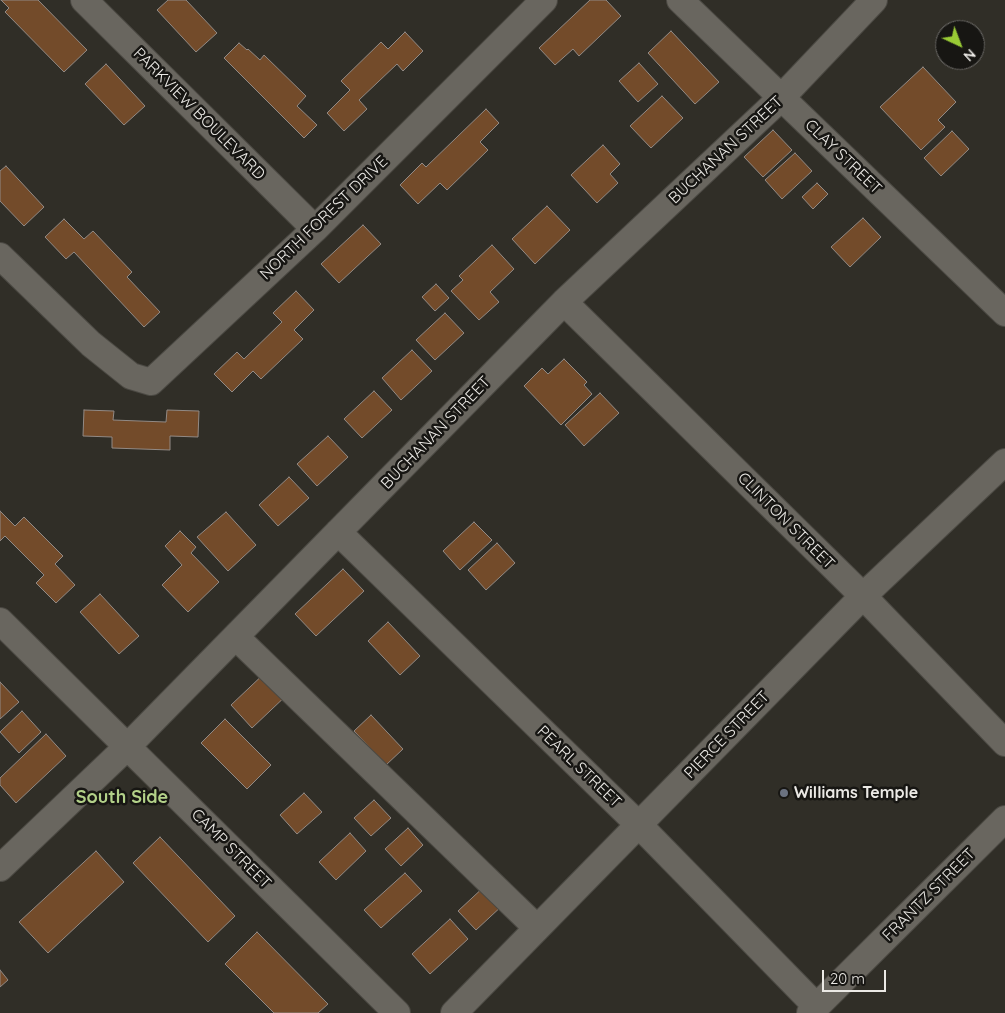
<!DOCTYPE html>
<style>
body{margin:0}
#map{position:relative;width:1005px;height:1013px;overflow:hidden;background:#302e27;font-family:Quicksand,sans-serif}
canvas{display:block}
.north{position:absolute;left:935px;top:20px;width:50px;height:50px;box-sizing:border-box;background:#171613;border:1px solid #6c6a67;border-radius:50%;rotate:137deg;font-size:14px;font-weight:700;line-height:20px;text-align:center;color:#ebe9e5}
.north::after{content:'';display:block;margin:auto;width:18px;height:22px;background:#99cb35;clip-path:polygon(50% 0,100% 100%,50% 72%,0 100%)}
.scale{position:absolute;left:822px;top:970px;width:64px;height:22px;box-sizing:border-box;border:2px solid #ebe9e5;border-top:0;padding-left:6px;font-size:15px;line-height:18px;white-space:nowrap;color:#ebe9e5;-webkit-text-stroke:4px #171613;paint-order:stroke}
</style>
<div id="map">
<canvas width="1005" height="1013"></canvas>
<div class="north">N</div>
<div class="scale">20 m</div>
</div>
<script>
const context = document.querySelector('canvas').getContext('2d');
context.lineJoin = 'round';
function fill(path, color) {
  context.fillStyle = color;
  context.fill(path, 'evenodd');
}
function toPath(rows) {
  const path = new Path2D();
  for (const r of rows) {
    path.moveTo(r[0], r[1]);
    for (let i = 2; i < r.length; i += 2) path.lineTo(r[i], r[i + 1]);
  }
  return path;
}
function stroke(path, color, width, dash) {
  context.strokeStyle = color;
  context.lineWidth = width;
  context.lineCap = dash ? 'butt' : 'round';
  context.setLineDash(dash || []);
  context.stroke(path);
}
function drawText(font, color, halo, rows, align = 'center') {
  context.font = font + ' Quicksand,sans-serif';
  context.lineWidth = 5;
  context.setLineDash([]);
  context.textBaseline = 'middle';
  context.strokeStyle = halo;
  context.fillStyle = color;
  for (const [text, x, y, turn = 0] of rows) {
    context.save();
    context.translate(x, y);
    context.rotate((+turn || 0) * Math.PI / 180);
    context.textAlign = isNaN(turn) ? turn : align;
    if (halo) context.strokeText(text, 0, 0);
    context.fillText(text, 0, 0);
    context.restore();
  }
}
const building = toPath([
 [1,0,38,0,87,50,64,72,5,12,9,8,1,0],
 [168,0,186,0,217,33,196,52,157,10,168,0],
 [590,0,606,0,621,16,579,56,573,49,555,65,539,48,590,0],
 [671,31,719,82,695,104,648,53,671,31],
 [405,32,423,51,403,71,397,64,359,100,367,109,344,131,327,113,350,90,341,81,381,42,388,49,405,32],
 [239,43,247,50,248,49,260,60,264,55,306,96,297,106,317,125,304,138,224,58,239,43],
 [639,63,658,84,638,102,619,81,639,63],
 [106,64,145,106,124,125,85,84,106,64],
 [923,67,956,102,938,120,945,127,921,150,880,107,923,67],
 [662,96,683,118,651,148,630,126,662,96],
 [486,109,499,123,480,142,488,150,447,190,440,183,418,204,400,185,422,163,426,167,486,109],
 [773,130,792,150,763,177,744,157,773,130],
 [952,131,969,149,941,176,924,158,952,131],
 [603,145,620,164,610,174,618,183,597,203,571,175,603,145],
 [795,153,812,171,782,199,765,180,795,153],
 [6,166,44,207,24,226,0,201,0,171,6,166],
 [817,183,828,194,813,209,802,197,817,183],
 [547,206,570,230,535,264,512,239,547,206],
 [863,218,881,237,850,267,831,247,863,218],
 [64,219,84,239,93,231,132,272,127,277,160,312,144,327,74,252,66,259,45,237,64,219],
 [363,225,381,244,339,283,321,264,363,225],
 [492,245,514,269,490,292,499,302,479,320,451,291,463,280,459,276,492,245],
 [436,284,449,298,435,311,422,297,436,284],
 [296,291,314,310,294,330,303,339,261,379,253,371,232,392,214,374,237,352,244,359,282,322,273,313,296,291],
 [445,313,464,333,435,360,416,340,445,313],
 [412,350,432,371,401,400,382,378,412,350],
 [564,359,587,382,584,385,592,394,561,425,524,386,542,368,548,374,564,359],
 [374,391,392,410,362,438,344,419,374,391],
 [600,393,619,413,584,446,565,425,600,393],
 [84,410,114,411,113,420,166,422,167,410,199,411,198,437,170,436,170,450,112,448,112,437,83,436,84,410],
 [328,436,348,457,317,486,297,464,328,436],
 [289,477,309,498,278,526,259,505,289,477],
 [0,511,15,526,24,517,63,556,55,564,75,585,56,603,36,583,44,575,5,536,0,541,0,511],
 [226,512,256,545,228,571,197,537,226,512],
 [474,522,492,540,460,570,443,551,474,522],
 [180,531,196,547,191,553,219,582,188,612,162,585,182,565,165,546,180,531],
 [497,543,515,563,486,590,468,570,497,543],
 [343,569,364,591,316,636,295,614,343,569],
 [100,594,139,636,119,654,80,612,100,594],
 [388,622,420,656,400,675,368,641,388,622],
 [268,670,290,692,252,728,231,705,268,670],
 [0,682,19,702,0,719,0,682],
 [22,711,41,732,19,753,0,732,22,711],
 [371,715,403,749,386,765,354,731,371,715],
 [225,719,271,765,247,789,201,743,225,719],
 [46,734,66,756,16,803,0,785,0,778,46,734],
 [304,793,322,812,297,834,280,815,304,793],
 [374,800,391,818,371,836,354,818,374,800],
 [408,828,423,845,401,866,385,849,408,828],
 [350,833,366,851,336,880,319,862,350,833],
 [160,837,235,916,208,942,133,863,160,837],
 [96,851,124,882,48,953,19,922,96,851],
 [405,873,422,891,381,928,364,910,405,873],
 [486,885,504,904,476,930,458,911,486,885],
 [450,919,468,939,430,974,412,954,450,919],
 [257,932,328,1004,318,1013,274,1013,225,964,257,932],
 [0,970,8,980,0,987,0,970]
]);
fill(building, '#734b2a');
stroke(building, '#928a85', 1);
const minor = toPath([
 [84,0,315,229],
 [680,0,1005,313],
 [0,256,91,344,131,376,151,382,315,229,544,0],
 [564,302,863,596,1005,743],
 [338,532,639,825,816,1006],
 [0,621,397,1013],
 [236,637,537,928],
 [0,868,127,747,564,302,781,98,874,0],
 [454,1013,863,596,1005,462],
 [810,1013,1005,819]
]);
stroke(minor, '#4b4943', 28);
stroke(minor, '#69665f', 26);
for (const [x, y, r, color] of [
 [784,793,5,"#6b7280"]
]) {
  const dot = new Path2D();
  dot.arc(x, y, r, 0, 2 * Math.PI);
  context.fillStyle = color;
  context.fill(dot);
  stroke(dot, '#171613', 2);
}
drawText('16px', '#ebe9e5', '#171613', [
 ["PARKVIEW BOULEVARD",199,114,45],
 ["BUCHANAN STREET",726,150,-43],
 ["CLAY STREET",843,157,44],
 ["NORTH FOREST DRIVE",324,218,-44],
 ["BUCHANAN STREET",436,433,-46],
 ["CLINTON STREET",786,521,45],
 ["PIERCE STREET",727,735,-46],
 ["PEARL STREET",579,767,44],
 ["CAMP STREET",231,849,45],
 ["FRANTZ STREET",929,895,-45]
]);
drawText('bold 16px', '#ebe9e5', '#171613', [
 ["Williams Temple",794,793]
], 'left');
drawText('bold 18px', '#b3d189', '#171613', [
 ["South Side",122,798]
]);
</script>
